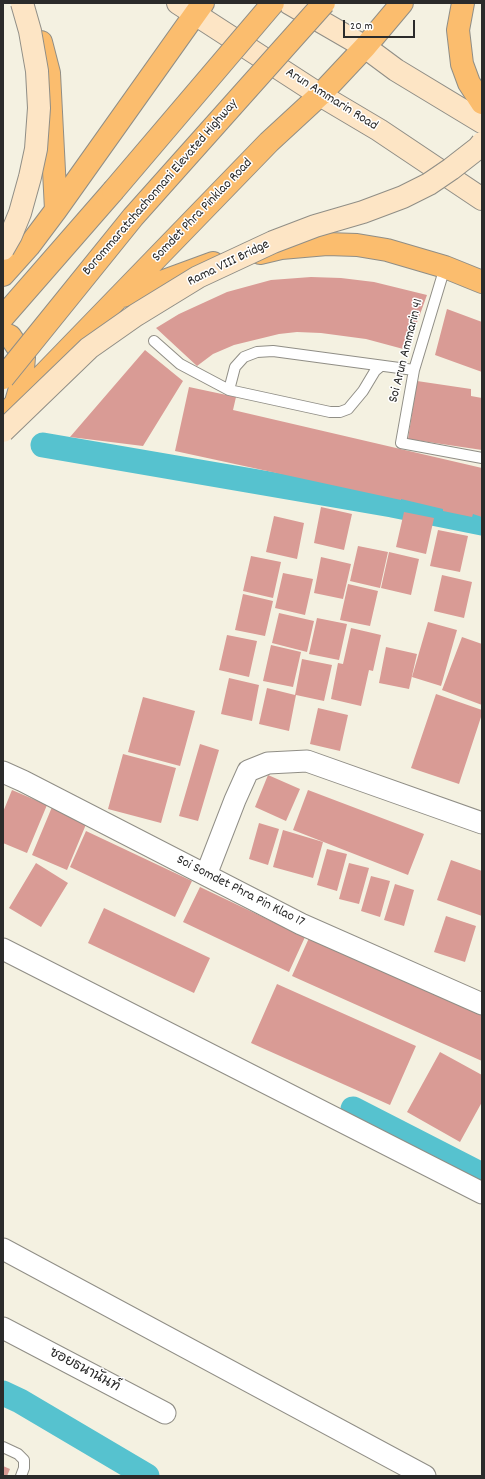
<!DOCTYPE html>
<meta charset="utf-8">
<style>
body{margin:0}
#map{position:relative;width:485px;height:1479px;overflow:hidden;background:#f4f1e1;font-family:Dekko,sans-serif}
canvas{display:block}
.frame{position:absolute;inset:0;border:4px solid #2b2b2b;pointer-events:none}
.scale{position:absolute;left:343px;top:20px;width:72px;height:18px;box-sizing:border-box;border:2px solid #2b2b2b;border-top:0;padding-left:5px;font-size:12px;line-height:14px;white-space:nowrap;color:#2b2b2b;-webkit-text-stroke:3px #fff;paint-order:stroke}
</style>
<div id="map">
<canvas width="485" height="1479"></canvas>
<div class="frame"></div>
<div class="scale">20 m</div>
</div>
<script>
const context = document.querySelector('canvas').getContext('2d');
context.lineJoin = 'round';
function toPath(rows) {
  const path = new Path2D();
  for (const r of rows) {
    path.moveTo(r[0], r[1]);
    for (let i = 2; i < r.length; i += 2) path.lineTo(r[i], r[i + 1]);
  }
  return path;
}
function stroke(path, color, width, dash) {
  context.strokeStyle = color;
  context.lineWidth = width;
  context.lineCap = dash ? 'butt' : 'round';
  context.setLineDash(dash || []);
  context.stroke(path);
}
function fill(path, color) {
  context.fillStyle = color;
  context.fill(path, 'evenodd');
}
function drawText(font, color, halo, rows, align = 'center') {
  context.font = font + ' Dekko,"Playpen Sans Thai",sans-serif';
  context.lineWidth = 3;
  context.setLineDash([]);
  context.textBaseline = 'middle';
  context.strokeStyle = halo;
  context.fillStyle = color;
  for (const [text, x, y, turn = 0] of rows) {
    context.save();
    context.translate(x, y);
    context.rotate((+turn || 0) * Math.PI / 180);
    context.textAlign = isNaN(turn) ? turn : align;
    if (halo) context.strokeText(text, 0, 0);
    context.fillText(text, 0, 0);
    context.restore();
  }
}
stroke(toPath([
 [43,445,392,505,482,523],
 [353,1109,482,1175],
 [3,1393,20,1401,147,1476]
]), '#56c2cf', 25);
fill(toPath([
 [311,277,341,278,374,282,427,295,407,350,366,339,321,333,297,332,279,334,234,345,213,354,197,366,156,328,179,314,227,292,271,280],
 [447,309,482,322,482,372,435,355],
 [145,350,183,381,143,446,70,437],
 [417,381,471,389,471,396,482,398,482,450,408,439],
 [189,387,236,397,233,410,482,468,482,517,473,514,472,517,443,511,443,509,401,499,401,500,175,451],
 [321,507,352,514,344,550,314,543],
 [404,512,434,518,426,554,396,547],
 [274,516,304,523,297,559,266,552],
 [438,530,468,536,460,572,430,566],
 [358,546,388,552,380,588,350,581],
 [389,552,419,559,411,595,381,588],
 [251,556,281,562,273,598,243,591],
 [321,557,351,564,343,599,314,593],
 [283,573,313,579,305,615,275,608],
 [442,575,472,582,464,618,434,611],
 [348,584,378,591,370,626,340,620],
 [243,594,273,601,265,636,235,630],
 [279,613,314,621,307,652,272,643],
 [317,618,347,624,339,660,309,654],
 [428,622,457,630,441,686,412,677],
 [351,628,381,635,373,671,369,670,361,706,331,699,338,663,343,664],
 [227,635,257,641,249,677,219,670],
 [462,637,482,644,482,705,442,690],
 [271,645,301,652,293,687,263,681],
 [386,647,417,654,409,689,379,683],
 [302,659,332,665,324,701,296,695,289,731,259,724,267,688,295,695],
 [229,678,259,685,252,721,221,714],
 [436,694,482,710,482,714,459,784,411,768],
 [143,697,195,711,180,766,128,752],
 [318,708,348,715,340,751,310,744],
 [200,744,219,750,198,821,179,816],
 [123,754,176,768,161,823,108,809],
 [268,775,300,789,286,821,255,807],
 [12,790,47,805,27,853,3,843,3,812],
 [308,790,424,834,408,875,293,830],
 [52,807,87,822,67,870,32,855],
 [259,823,279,829,268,865,249,859],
 [283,830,323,842,313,878,273,867],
 [86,831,192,881,175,917,70,867],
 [327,849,347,854,337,891,317,885],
 [451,860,482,871,482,916,437,900],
 [36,863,68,883,41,927,9,908],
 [349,863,369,868,359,904,339,899],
 [371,876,390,881,380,917,361,911],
 [395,884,414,890,404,926,384,920],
 [200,887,305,937,289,972,183,922],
 [104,908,210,958,194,993,88,943],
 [446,916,476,926,465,962,434,952],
 [309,938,482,1014,482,1061,292,976],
 [277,984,416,1046,390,1105,251,1043],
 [440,1052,482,1075,482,1102,460,1142,407,1112],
 [3,1466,10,1469,7,1476,3,1476]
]), '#d99b95');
const lane = toPath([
 [445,267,414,370,401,443,482,458],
 [154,341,180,364,229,390,330,412,340,412,348,409,363,391,375,371,381,366],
 [229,390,235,367,244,357,257,352,273,351,414,370],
 [3,1447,18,1454,24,1460,24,1468,21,1476]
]);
const street = toPath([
 [3,772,23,781,301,924,482,1004],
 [206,875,235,800,248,771,268,763,307,761,482,823],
 [3,949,482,1193],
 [3,1249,425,1476],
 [3,1328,165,1413]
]);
const secondary = toPath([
 [178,3,320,95,379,130,482,199],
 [289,3,365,47,396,70,482,122]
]);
const primary = toPath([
 [463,3,458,30,462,64,469,83,482,103],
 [41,42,49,73,56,210],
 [260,253,281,248,327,244,357,245,387,250,445,267,482,282],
 [3,275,29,246,56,210,203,3],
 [123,296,213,263],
 [3,317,113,191],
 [3,333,10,336,24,357,22,381,16,402],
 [3,418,15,404,269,142,320,95,365,47,402,3]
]);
stroke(lane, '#908e86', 12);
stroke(street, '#908e86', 23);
stroke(secondary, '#908e86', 24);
stroke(primary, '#908e86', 24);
stroke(lane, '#fff', 10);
stroke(street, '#fff', 21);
stroke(secondary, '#fde5c5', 22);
stroke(primary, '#fbbd6e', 22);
const secondaryBridge = toPath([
 [3,249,11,235,20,213,30,177,36,149,39,108,37,71,30,31,22,3],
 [3,431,89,348,136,315,198,277,273,242,315,226,363,212,403,197,429,184,451,169,478,148,482,143]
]);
const primaryBridge = toPath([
 [113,191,273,3],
 [3,378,133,217,324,3]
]);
stroke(secondaryBridge, '#908e86', 24, []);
stroke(primaryBridge, '#908e86', 24, []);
stroke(secondaryBridge, '#fde5c5', 22);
stroke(primaryBridge, '#fbbd6e', 22);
drawText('14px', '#2b2b2b', '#fff', [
 ["Arun Ammarin Road",331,100,32],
 ["Borommaratchachonnani Elevated Highway",161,188,-49],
 ["Somdet Phra Pinklao Road",203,211,-46],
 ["Rama VIII Bridge",229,264,-26],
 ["Soi Arun Ammarin 41",407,351,-76],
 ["Soi Somdet Phra Pin Klao 17",240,892,27],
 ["ซอยธนานันท์",84,1371,28]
]);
</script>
